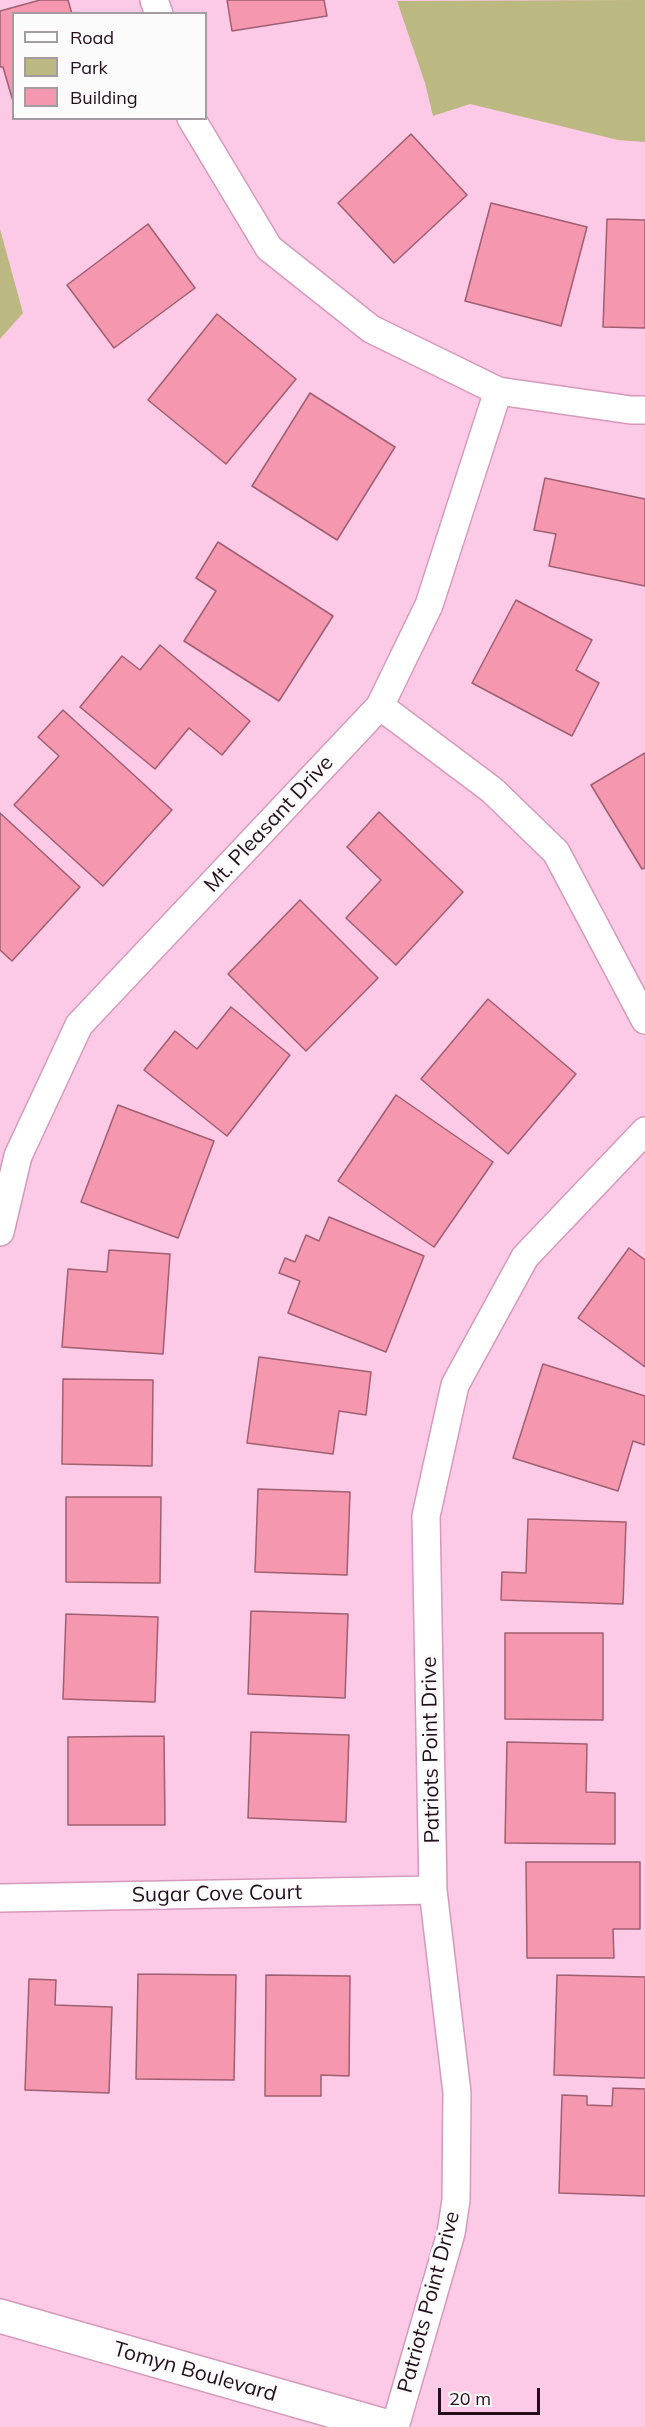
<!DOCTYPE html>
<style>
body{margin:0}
#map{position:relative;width:645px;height:2427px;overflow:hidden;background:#fcc9e6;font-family:Mulish,sans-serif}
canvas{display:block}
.legend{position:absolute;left:12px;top:12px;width:195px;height:108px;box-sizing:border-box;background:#fbfbfb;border:2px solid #a59ca2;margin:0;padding:8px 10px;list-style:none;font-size:18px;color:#240e1c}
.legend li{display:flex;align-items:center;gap:12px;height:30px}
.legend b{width:30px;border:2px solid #a59ca2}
.scale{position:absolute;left:438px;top:2388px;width:102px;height:27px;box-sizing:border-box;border:3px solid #240e1c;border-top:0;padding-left:8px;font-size:18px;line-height:21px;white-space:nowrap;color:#240e1c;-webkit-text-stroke:4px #fbfbfb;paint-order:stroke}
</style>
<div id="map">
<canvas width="645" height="2427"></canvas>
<ul class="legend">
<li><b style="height:8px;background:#fff"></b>Road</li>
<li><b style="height:16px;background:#bcb881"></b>Park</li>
<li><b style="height:16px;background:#f497af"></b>Building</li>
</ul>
<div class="scale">20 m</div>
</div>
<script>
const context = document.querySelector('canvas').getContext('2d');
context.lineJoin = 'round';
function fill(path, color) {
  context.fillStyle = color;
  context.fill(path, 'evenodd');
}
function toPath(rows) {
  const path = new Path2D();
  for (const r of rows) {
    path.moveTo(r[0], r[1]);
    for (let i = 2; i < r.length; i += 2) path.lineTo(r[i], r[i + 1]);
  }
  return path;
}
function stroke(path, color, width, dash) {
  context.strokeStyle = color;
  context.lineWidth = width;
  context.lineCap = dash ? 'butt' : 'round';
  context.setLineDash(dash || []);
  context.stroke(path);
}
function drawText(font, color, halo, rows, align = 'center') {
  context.font = font + ' Mulish,sans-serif';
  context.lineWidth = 6;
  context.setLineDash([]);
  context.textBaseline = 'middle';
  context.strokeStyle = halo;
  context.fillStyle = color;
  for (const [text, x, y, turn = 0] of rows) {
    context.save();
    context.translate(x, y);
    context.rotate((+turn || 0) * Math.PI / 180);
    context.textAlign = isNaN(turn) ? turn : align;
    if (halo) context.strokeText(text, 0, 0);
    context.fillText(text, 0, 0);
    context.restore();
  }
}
fill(toPath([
 [645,0,645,142,618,140,470,104,433,116,425,83,397,1],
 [0,229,23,313,0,339]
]), '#bcb881');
const building = toPath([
 [40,0,68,0,72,14,14,14,14,105,3,67,0,67,0,11,40,0],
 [227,0,324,0,327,16,232,31,227,0],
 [411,134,467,195,394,263,338,203,411,134],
 [491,203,587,227,561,326,465,301,491,203],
 [607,219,645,220,645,328,603,327,607,219],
 [148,224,195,288,114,348,67,285,148,224],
 [217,314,296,379,226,464,148,400,217,314],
 [310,393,395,447,337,540,252,486,310,393],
 [545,478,645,499,645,586,549,566,556,534,534,530,545,478],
 [218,542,333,616,279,701,184,641,216,591,196,578,218,542],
 [516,600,592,640,576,670,599,683,572,736,472,683,516,600],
 [160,645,250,721,222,755,189,728,155,769,80,707,122,656,140,670,160,645],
 [63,710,172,810,103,886,14,805,59,756,38,737,63,710],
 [645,753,645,868,642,869,591,785,645,753],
 [379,812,463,892,396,965,346,918,381,880,347,847,379,812],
 [0,813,80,887,12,961,0,950,0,813],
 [300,900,378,978,306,1051,228,974,300,900],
 [488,999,576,1074,508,1154,421,1079,488,999],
 [231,1007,290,1055,227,1136,144,1070,175,1031,197,1049,231,1007],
 [396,1095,493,1162,434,1247,338,1181,396,1095],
 [118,1105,214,1141,178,1238,81,1202,118,1105],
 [329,1217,424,1256,386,1352,288,1313,300,1281,279,1273,285,1258,295,1262,306,1235,319,1241,329,1217],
 [629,1248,645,1260,645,1367,578,1318,629,1248],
 [109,1250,170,1254,163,1354,62,1347,68,1269,107,1272,109,1250],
 [259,1357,371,1372,366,1415,339,1411,333,1454,247,1443,259,1357],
 [543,1364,645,1396,645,1445,633,1441,618,1491,513,1458,543,1364],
 [63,1379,153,1380,152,1466,62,1464,63,1379],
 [258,1489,350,1492,347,1575,255,1572,258,1489],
 [66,1497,161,1497,160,1583,66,1582,66,1497],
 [528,1519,626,1522,623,1604,501,1600,502,1572,526,1573,528,1519],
 [251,1611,348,1614,345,1698,248,1694,251,1611],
 [66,1614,158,1617,155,1702,63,1699,66,1614],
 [505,1633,603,1633,603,1720,505,1719,505,1633],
 [251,1732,349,1735,346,1822,248,1818,251,1732],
 [164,1736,165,1825,68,1825,68,1737,164,1736],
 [507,1742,587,1744,586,1792,615,1793,615,1844,505,1843,507,1742],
 [526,1862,640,1862,640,1929,613,1929,614,1958,527,1958,526,1862],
 [138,1974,236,1975,234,2080,136,2079,138,1974],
 [266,1975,350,1976,349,2076,321,2075,321,2096,265,2096,266,1975],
 [557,1975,645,1977,645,2078,554,2075,557,1975],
 [29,1979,56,1980,55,2005,112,2007,109,2093,25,2090,29,1979],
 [613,2088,645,2089,645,2196,559,2193,562,2095,587,2096,587,2105,612,2106,613,2088]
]);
fill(building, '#f497af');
stroke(building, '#9f5f70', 1.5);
const minor = toPath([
 [154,0,159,14],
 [191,118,269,248,371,329,498,391,631,410,645,410],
 [380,706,492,790,556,852,645,1020],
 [0,1232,18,1156,79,1025,380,706,429,605,498,391],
 [0,1898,433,1890],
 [395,2427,451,2233,456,2200,457,2093,433,1890,426,1516,455,1385,525,1257,645,1131]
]);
const tertiary = toPath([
 [0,2316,389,2427]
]);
stroke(minor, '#d599bc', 30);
stroke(tertiary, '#d599bc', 36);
stroke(minor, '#fff', 27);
stroke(tertiary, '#fff', 33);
drawText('21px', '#240e1c', '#fbfbfb', [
 ["Mt. Pleasant Drive",269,824,-47],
 ["Patriots Point Drive",431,1750,-91],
 ["Sugar Cove Court",217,1894,-1],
 ["Patriots Point Drive",429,2302,-75],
 ["Tomyn Boulevard",195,2372,16]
]);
</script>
